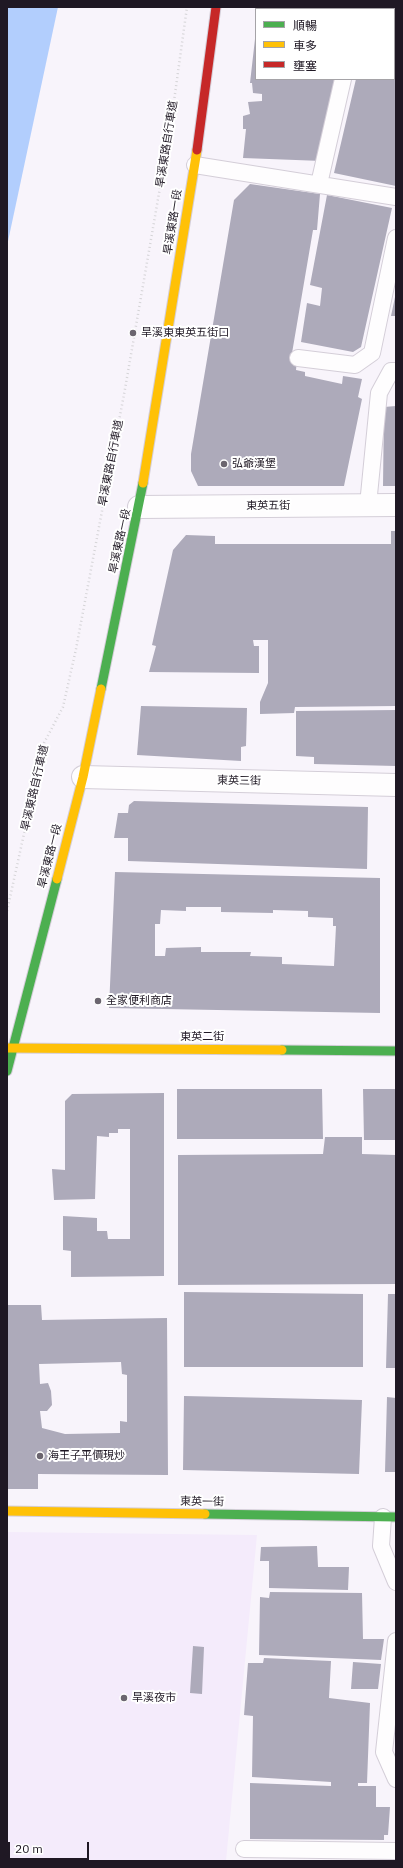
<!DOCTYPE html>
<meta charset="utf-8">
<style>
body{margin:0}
#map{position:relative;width:403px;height:1868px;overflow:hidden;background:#f8f4fb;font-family:"IBM Plex Sans","Noto Sans TC",sans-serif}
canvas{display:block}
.frame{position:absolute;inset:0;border:8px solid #1f1824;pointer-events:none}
.legend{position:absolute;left:255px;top:8px;width:140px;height:72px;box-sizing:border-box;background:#fff;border:1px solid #a5a3a7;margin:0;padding:5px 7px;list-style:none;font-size:12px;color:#1f1824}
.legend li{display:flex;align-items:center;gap:8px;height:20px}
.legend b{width:20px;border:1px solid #a5a3a7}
.scale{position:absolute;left:8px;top:1842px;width:81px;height:18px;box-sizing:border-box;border:2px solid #1f1824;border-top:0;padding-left:5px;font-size:12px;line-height:14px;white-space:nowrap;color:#1f1824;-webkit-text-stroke:3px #fff;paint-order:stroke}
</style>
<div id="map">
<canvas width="403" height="1868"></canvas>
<div class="frame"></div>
<ul class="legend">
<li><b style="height:5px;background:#4caf50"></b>順暢</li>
<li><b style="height:5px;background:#ffc107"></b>車多</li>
<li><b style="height:5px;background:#c62828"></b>壅塞</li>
</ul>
<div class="scale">20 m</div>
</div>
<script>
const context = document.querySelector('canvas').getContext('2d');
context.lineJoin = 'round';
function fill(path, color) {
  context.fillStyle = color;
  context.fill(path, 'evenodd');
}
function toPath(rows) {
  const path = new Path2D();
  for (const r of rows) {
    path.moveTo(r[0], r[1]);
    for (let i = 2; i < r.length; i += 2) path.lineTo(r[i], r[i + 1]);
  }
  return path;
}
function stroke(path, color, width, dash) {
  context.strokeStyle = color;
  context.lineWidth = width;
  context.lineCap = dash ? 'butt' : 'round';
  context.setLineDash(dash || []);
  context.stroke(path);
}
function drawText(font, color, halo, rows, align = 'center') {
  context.font = font + ' "IBM Plex Sans","Noto Sans TC",sans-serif';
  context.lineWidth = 4;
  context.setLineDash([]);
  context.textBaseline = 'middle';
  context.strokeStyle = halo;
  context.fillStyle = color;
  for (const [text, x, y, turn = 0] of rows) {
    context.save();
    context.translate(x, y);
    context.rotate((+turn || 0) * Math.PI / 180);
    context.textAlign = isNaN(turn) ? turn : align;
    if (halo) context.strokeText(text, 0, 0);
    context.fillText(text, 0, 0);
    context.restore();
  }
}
fill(toPath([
 [7,1532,257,1535,226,1861,7,1861]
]), '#f4ebfb');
fill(toPath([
 [7,7,58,7,7,246]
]), '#b2cefd');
fill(toPath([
 [259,7,350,7,350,9,259,9],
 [379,7,396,7,396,60,394,59,394,9,382,9],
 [255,39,256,79,338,79,322,161,243,158,246,129,243,129,243,116,250,114,248,102,262,101,262,94,253,93,252,83,250,83],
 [394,75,396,75,396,186,334,173,356,79,394,79],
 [250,184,320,194,317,230,313,230,291,359,297,360,296,370,305,372,305,376,342,384,343,376,362,379,358,397,362,399,344,486,198,486,191,471,191,454,234,200],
 [327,195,392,208,361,347,353,352,301,342,307,303,320,306,322,288,310,285],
 [395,297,396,316,391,316],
 [396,406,396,486,383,486,384,407],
 [391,531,396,531,396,706,295,707,294,713,260,714,260,702,268,683,268,640,253,640,254,646,259,646,259,673,149,672,156,646,152,645,173,550,186,535,215,536,215,544,391,544],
 [141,706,247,708,246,746,241,747,241,761,137,755],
 [396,710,396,766,314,764,314,757,296,756,296,711],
 [134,801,368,807,367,869,128,861,128,838,114,838,118,813,128,813,129,805],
 [115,872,380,878,380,1013,109,1008],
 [186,907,221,907,221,912,273,913,273,910,308,911,308,917,333,918,333,926,336,926,334,966,282,964,282,957,250,956,251,952,201,952,201,947,166,948,165,956,155,956,155,924,160,924,161,910,186,911],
 [177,1089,322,1089,323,1139,177,1139],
 [363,1089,396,1089,396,1140,364,1140],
 [164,1093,164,1276,71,1277,71,1251,63,1250,63,1216,97,1218,97,1231,107,1231,108,1239,130,1239,130,1129,118,1129,118,1133,109,1133,109,1137,97,1136,95,1199,54,1200,52,1169,65,1170,65,1101,72,1094],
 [325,1137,362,1137,362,1154,396,1155,396,1284,178,1285,178,1155,323,1154],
 [184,1292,363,1294,363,1367,184,1367],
 [388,1294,396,1294,396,1368,386,1368],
 [7,1305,41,1305,42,1320,167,1318,168,1475,38,1474,38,1489,7,1489],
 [121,1362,122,1374,127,1375,127,1422,120,1421,120,1433,65,1434,42,1428,40,1411,47,1411,52,1405,51,1391,48,1383,40,1384,39,1364],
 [184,1396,362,1400,359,1474,183,1470],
 [387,1397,396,1398,396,1472,385,1472],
 [317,1546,318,1567,349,1567,348,1590,269,1588,269,1561,260,1561,261,1547],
 [270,1592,362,1593,363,1639,384,1639,381,1660,259,1655,260,1597,269,1598],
 [193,1646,204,1647,202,1694,190,1693],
 [264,1658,331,1661,329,1698,370,1703,367,1783,358,1783,358,1786,376,1786,376,1807,390,1807,388,1835,384,1835,384,1840,250,1839,250,1783,331,1786,331,1782,252,1777,253,1716,244,1715,248,1663,263,1663],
 [353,1662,381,1664,378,1689,351,1689]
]), '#adaaba');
const lane = toPath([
 [359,9,360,7],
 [195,165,396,197],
 [319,184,343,79],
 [298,358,355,365,372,353,396,238],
 [368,505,379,393,391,371,396,371],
 [383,1517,381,1546,396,1582],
 [396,1641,384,1752,396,1779],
 [244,1849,396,1851]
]);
const street = toPath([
 [139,507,396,505],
 [83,777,396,785]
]);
const fast = toPath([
 [101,689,143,483],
 [282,1050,396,1051],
 [7,1071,57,879],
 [205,1514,396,1517]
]);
const slow = toPath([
 [143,483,197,150],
 [57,879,83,777,101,689],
 [7,1048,282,1050],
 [7,1511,205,1514]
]);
const jam = toPath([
 [197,150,216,7]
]);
stroke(lane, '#d4ced8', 18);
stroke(street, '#d4ced8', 24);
stroke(fast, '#d4ced8', 11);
stroke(slow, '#d4ced8', 11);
stroke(jam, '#d4ced8', 11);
stroke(toPath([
 [7,911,44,743,63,707,76,649,125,389,170,130,187,7]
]), '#d5d4d7', 2.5, [1, 3]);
stroke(lane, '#fefdfe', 16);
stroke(street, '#fefdfe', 22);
stroke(fast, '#4caf50', 9);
stroke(slow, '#ffc107', 9);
stroke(jam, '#c62828', 9);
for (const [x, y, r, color] of [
 [133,333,4,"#6b656f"],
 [224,464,4,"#6b656f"],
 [98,1001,4,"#6b656f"],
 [40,1456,4,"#6b656f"],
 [124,1698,4,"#6b656f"]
]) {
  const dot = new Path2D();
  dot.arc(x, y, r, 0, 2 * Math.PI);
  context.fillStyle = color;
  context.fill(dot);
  stroke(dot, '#fff', 1.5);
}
drawText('11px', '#1f1824', '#fff', [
 ["旱溪東路自行車道",167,144,-81],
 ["旱溪東路一段",173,222,-81],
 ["旱溪東路自行車道",111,463,-79],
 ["東英五街",268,506],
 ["旱溪東路一段",120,541,-78],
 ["東英三街",239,781,1],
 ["旱溪東路自行車道",35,788,-77],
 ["旱溪東路一段",50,856,-76],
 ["東英二街",202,1037],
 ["東英一街",202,1502,1]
]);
drawText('11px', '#1f1824', '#fff', [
 ["旱溪東東英五街口",141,333],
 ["弘爺漢堡",232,464],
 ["全家便利商店",106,1001],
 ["海王子平價現炒",48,1456],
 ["旱溪夜市",132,1698]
], 'left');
</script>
